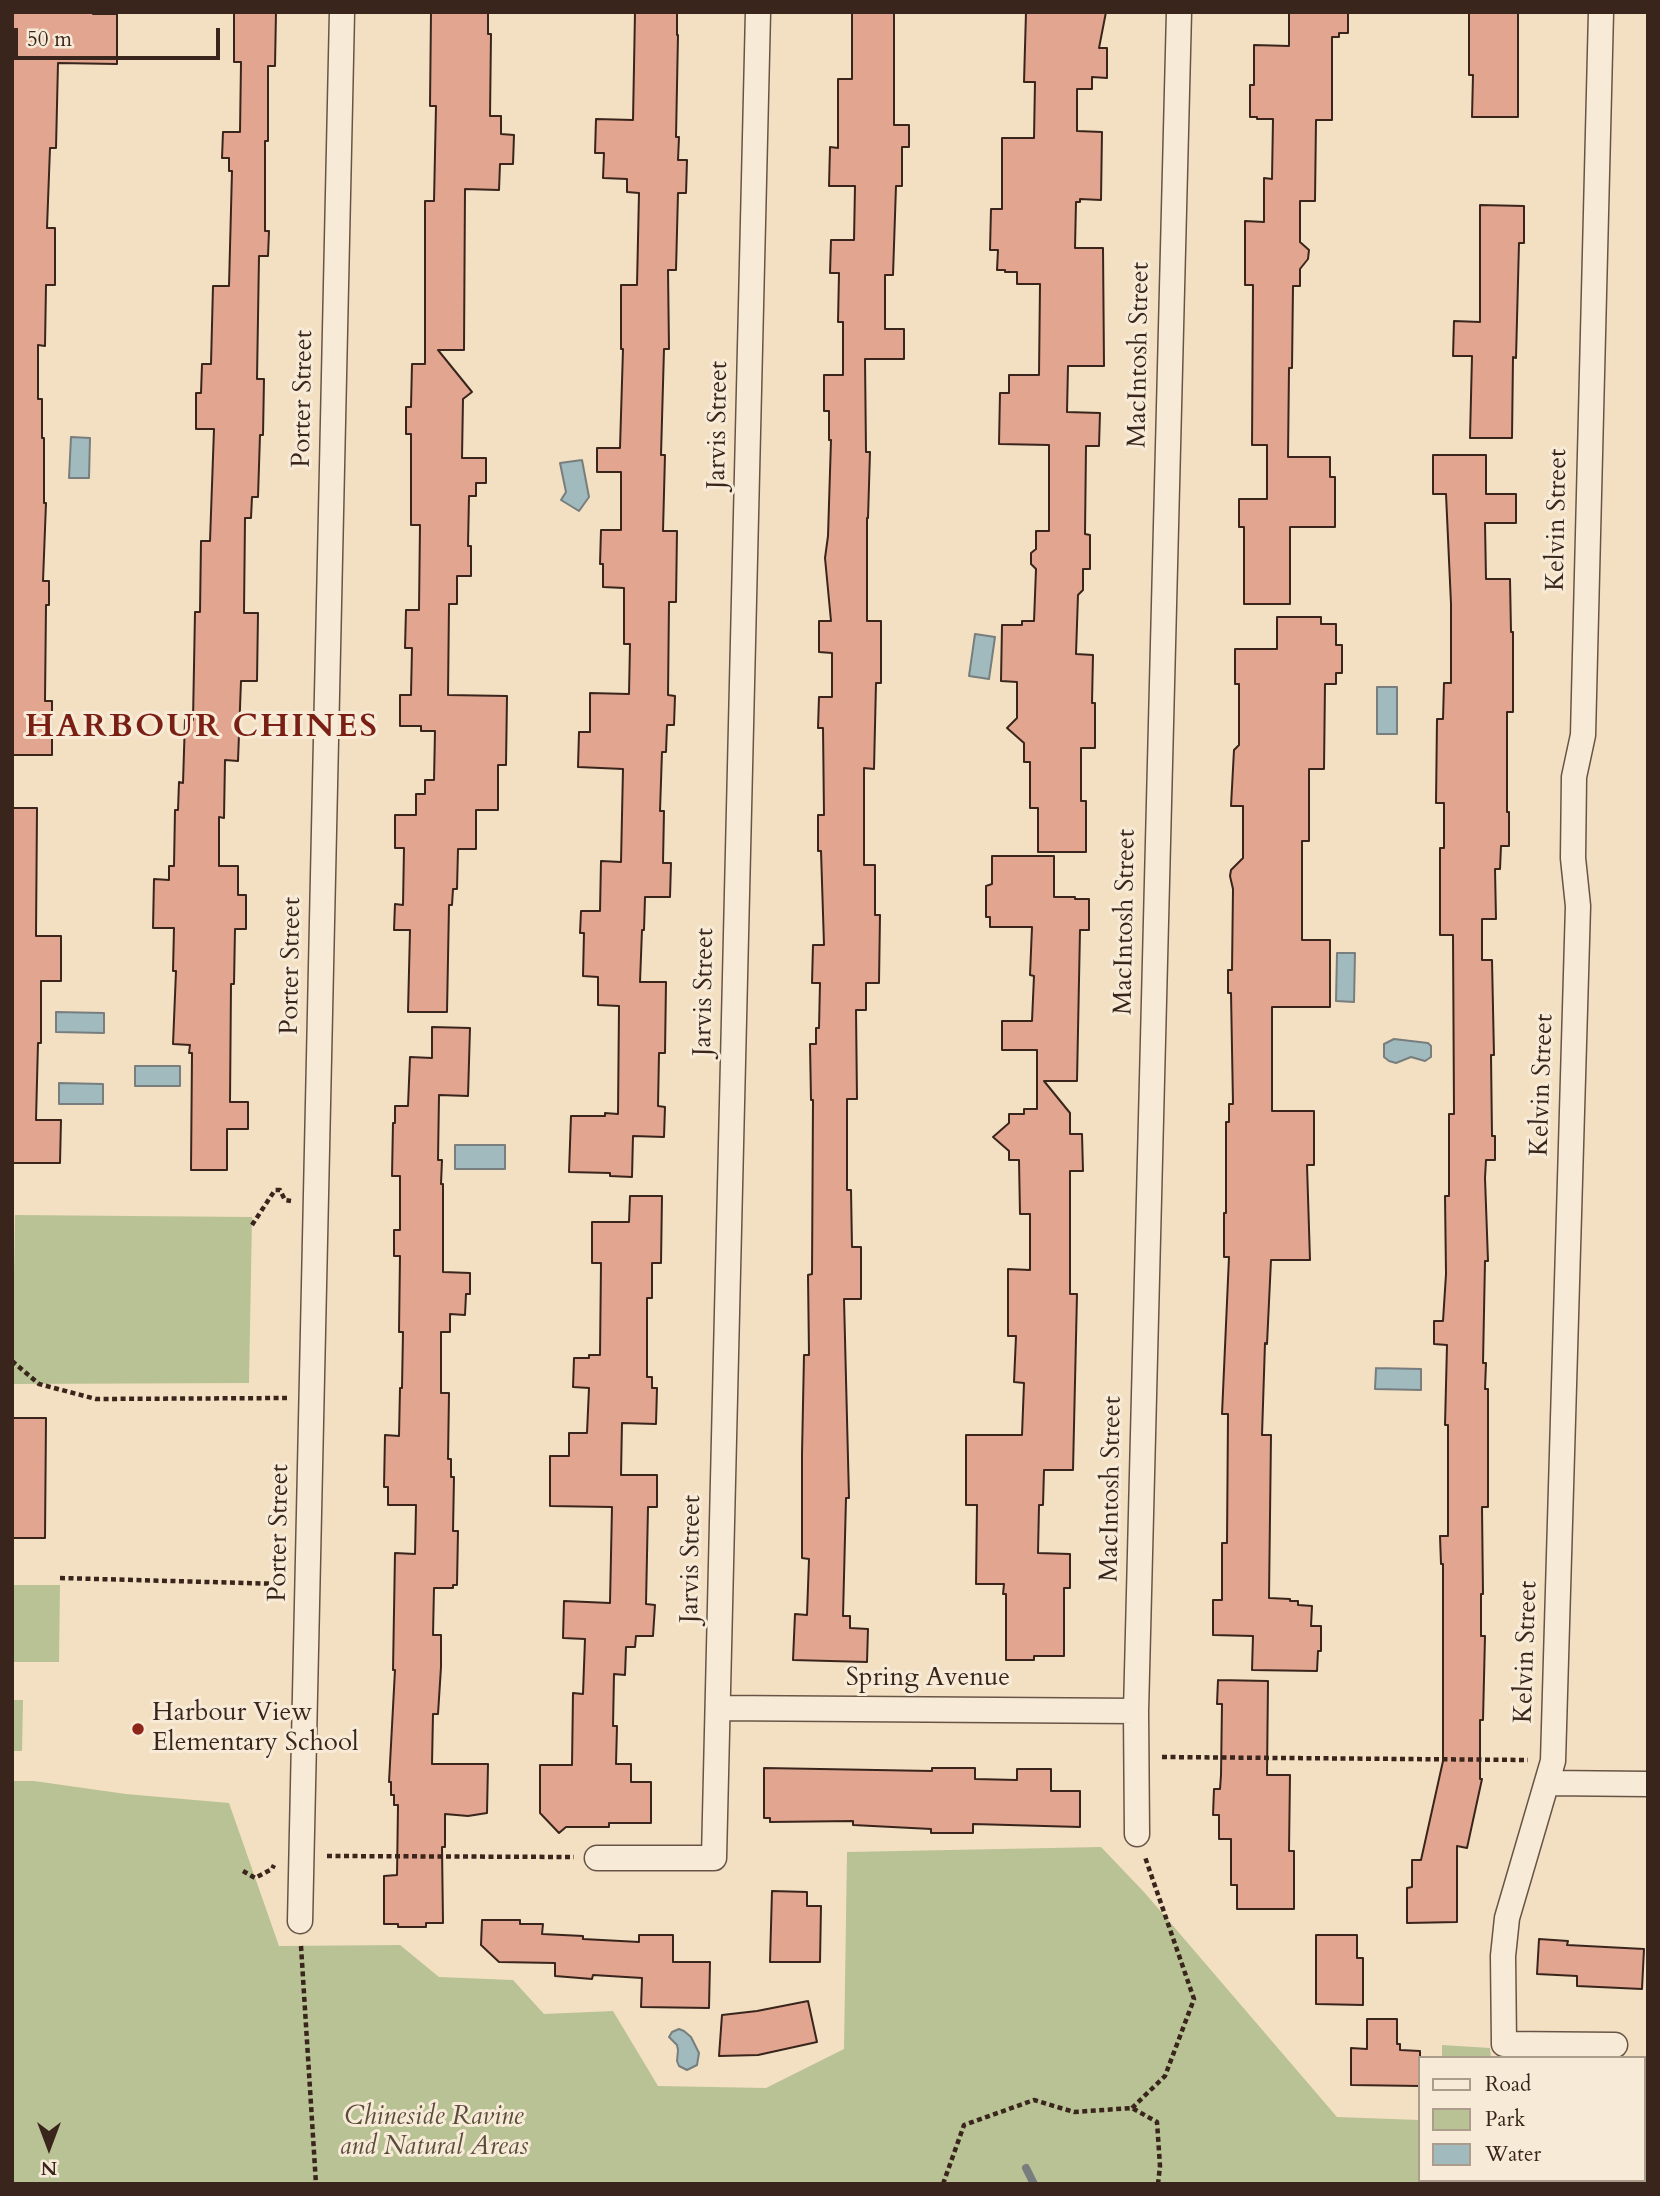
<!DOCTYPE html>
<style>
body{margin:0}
#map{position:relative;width:1660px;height:2196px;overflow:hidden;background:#f3e0c2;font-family:Cardo,serif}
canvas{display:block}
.frame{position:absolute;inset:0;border:14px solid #39251c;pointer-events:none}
.legend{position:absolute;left:1418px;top:2056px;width:228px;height:126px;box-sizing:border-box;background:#f7ebd7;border:2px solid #ab9c8c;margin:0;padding:9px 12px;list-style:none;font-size:21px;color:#39251c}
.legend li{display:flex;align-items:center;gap:14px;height:35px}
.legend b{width:35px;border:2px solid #ab9c8c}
.north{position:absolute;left:14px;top:2112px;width:70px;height:70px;-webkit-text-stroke:5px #f7ebd7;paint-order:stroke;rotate:180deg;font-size:19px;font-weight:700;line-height:28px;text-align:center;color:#39251c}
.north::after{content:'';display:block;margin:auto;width:24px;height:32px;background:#39251c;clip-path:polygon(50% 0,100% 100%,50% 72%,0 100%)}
.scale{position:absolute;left:14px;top:28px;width:206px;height:32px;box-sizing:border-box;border:4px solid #39251c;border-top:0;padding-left:9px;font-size:21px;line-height:24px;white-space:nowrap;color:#39251c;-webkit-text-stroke:5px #f7ebd7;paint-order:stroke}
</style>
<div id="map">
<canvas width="1660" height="2196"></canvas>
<div class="frame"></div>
<ul class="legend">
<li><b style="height:9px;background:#f7ebd7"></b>Road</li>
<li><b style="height:19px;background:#b9c294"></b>Park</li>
<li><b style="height:19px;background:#a0babe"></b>Water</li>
</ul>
<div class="north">N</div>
<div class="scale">50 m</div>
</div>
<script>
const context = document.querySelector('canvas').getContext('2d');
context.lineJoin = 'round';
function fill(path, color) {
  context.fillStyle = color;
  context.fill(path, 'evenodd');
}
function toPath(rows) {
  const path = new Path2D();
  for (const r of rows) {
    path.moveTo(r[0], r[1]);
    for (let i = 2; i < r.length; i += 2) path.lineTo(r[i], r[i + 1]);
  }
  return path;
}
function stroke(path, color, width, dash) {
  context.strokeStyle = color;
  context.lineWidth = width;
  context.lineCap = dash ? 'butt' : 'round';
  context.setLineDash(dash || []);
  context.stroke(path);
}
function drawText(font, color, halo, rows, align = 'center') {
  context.font = font + ' Cardo,serif';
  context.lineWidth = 6;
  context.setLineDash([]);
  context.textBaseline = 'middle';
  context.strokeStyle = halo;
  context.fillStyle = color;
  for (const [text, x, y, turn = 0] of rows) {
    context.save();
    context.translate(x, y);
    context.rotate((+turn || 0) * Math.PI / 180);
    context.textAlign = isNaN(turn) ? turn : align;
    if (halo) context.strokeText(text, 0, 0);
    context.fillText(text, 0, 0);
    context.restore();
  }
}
fill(toPath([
 [15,1215,252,1217,249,1383,12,1384],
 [12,1585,60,1585,59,1662,12,1662],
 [12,1700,23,1700,22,1751,12,1751],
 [12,1781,34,1781,126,1794,229,1803,279,1946,400,1945,439,1977,513,1980,544,2014,613,2011,658,2086,766,2088,844,2049,847,1852,1101,1847,1144,1892,1337,2117,1420,2120,1420,2180,1514,2180,1515,2184,12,2184],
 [1442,2045,1490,2048,1491,2058,1442,2058]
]), '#b9c294');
const water = toPath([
 [71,437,90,438,89,478,69,478,71,437],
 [582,460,589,497,579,511,561,500,566,492,560,463,582,460],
 [975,634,995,637,989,679,969,676,975,634],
 [1377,687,1397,687,1397,734,1377,734,1377,687],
 [1337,953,1355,953,1354,1002,1336,1001,1337,953],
 [56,1012,104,1013,104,1033,56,1032,56,1012],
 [1394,1039,1428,1043,1431,1046,1431,1057,1425,1061,1411,1057,1396,1063,1389,1061,1384,1057,1384,1044,1394,1039],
 [135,1066,180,1066,180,1086,135,1086,135,1066],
 [59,1083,103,1084,103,1104,59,1104,59,1083],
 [455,1145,505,1145,505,1169,455,1169,455,1145],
 [1376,1368,1421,1369,1421,1390,1375,1389,1376,1368],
 [679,2029,684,2031,691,2037,699,2053,697,2065,687,2070,679,2066,677,2061,678,2050,677,2045,669,2037,672,2032,679,2029]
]);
fill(water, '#a0babe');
stroke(water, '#777e7d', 2);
stroke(toPath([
 [1026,2168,1034,2184]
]), '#777e7d', 8);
const building = toPath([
 [12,12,93,12,93,14,117,14,117,64,58,63,56,148,50,148,47,228,55,228,55,285,46,285,45,346,38,345,38,399,42,399,42,438,44,438,44,503,46,503,43,581,49,581,49,605,46,605,45,701,52,701,52,755,12,755,12,12],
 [234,12,276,12,275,66,268,66,268,141,265,141,265,231,269,231,268,256,259,256,257,379,264,379,263,435,260,435,258,497,252,497,251,518,245,518,244,613,258,613,257,681,241,681,238,761,225,760,224,818,219,817,219,866,238,866,238,895,246,895,246,929,235,929,234,984,231,984,230,1102,248,1102,248,1129,227,1129,227,1170,191,1170,192,1053,189,1053,190,1045,173,1044,176,971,173,971,174,928,153,928,154,879,169,880,169,866,174,866,175,810,178,810,179,782,183,783,185,720,193,720,195,612,200,612,201,541,210,541,214,429,196,429,196,393,201,393,202,364,211,364,213,286,229,286,232,171,229,171,229,158,222,158,223,132,240,132,241,62,234,62,234,12],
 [431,12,488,12,488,34,491,34,490,116,501,116,501,134,514,135,513,164,500,164,499,190,465,189,464,350,438,350,472,392,463,399,462,458,486,458,486,483,476,483,476,496,469,496,468,546,471,546,471,576,457,576,457,604,449,604,448,695,507,696,506,765,498,765,498,810,476,810,476,849,458,849,457,889,453,889,452,905,449,905,447,1012,408,1012,410,930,394,930,395,904,403,905,404,848,395,848,395,815,416,815,416,794,425,794,425,780,434,780,435,731,421,731,421,726,400,726,400,695,411,695,412,648,405,648,406,610,419,610,420,525,411,525,411,434,406,434,406,407,411,407,412,364,425,364,425,201,434,201,436,106,430,106,431,12],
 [635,12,677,12,677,35,678,35,676,137,679,137,678,160,687,160,686,193,678,193,676,270,668,270,669,349,664,349,661,455,665,455,663,531,677,531,676,602,669,602,668,695,675,696,674,725,667,725,666,752,662,752,660,811,664,811,663,863,671,863,670,897,645,897,644,930,642,930,640,982,666,982,665,1053,659,1053,658,1106,665,1107,664,1137,633,1136,632,1177,610,1176,610,1173,569,1172,571,1116,605,1116,605,1113,618,1114,619,1006,598,1005,598,977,583,976,584,933,580,933,581,911,600,911,601,861,621,862,623,769,578,767,579,732,590,732,590,693,629,694,630,644,624,644,624,588,603,587,603,564,600,564,601,530,621,530,621,472,597,472,597,448,620,448,623,349,621,349,621,285,637,285,639,193,627,192,627,179,603,178,604,153,595,153,596,119,633,120,635,12],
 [852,12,894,12,894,125,909,125,909,147,902,147,902,186,896,186,893,275,885,275,885,329,904,329,904,359,865,359,866,452,870,452,868,518,867,518,867,621,881,621,881,683,876,683,874,769,864,768,864,865,875,865,875,915,880,915,879,983,866,983,866,1010,856,1010,857,1099,847,1099,847,1190,851,1190,852,1247,861,1247,861,1299,844,1299,849,1498,846,1498,843,1616,850,1616,850,1628,868,1629,867,1662,793,1660,795,1614,807,1615,809,1559,802,1558,802,1454,804,1355,809,1355,808,1275,812,1274,813,1100,811,1100,810,1044,816,1044,816,1028,819,1028,820,983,812,983,813,945,824,945,821,851,818,851,818,815,824,815,823,728,818,728,819,697,832,697,832,653,819,652,819,621,831,621,825,558,828,536,831,440,829,440,829,411,824,411,824,375,843,375,843,322,838,322,839,273,830,273,831,240,854,240,855,186,829,186,830,147,838,148,838,79,852,79,852,12],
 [1026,12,1106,12,1099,48,1107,48,1107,78,1092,77,1092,89,1077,89,1077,131,1102,132,1101,200,1080,199,1080,202,1076,202,1075,248,1103,248,1104,366,1068,366,1067,412,1100,413,1099,446,1086,446,1085,534,1090,535,1090,569,1083,569,1083,590,1078,595,1076,654,1093,655,1092,703,1095,703,1095,748,1081,748,1081,801,1086,801,1086,852,1038,852,1038,808,1030,808,1030,762,1024,762,1024,743,1007,728,1017,718,1017,682,1001,681,1002,625,1022,625,1022,621,1034,621,1036,569,1031,564,1031,553,1036,549,1036,531,1049,531,1049,445,999,444,1000,393,1009,393,1009,375,1039,375,1040,284,1017,284,1017,272,1005,272,1005,270,997,270,998,250,990,250,991,209,1002,209,1002,138,1034,138,1035,82,1024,82,1026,12],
 [1289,12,1348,12,1348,33,1339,33,1339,37,1332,37,1332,120,1316,120,1315,201,1300,201,1300,242,1309,250,1308,259,1300,269,1300,286,1293,286,1292,368,1289,368,1288,457,1330,457,1330,477,1335,477,1335,527,1290,527,1290,604,1244,604,1244,527,1239,527,1239,499,1267,499,1267,445,1252,445,1253,285,1245,285,1245,221,1264,222,1264,178,1272,179,1273,119,1257,119,1257,117,1250,117,1250,85,1254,85,1254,45,1289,46,1289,12],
 [1469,12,1518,12,1518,117,1472,117,1473,75,1469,75,1469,12],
 [1480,205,1524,206,1524,243,1519,243,1516,358,1513,357,1512,438,1470,438,1472,356,1453,356,1454,321,1480,322,1480,205],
 [1433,455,1486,455,1486,494,1516,494,1516,523,1485,523,1486,579,1510,579,1511,632,1513,632,1513,712,1507,712,1507,812,1509,812,1509,846,1501,846,1500,869,1495,869,1496,919,1482,919,1482,960,1492,960,1494,1055,1491,1055,1492,1136,1495,1136,1495,1160,1486,1160,1485,1178,1488,1261,1485,1261,1483,1363,1486,1363,1485,1389,1488,1389,1488,1507,1482,1507,1483,1594,1481,1594,1481,1636,1485,1636,1483,1720,1480,1720,1480,1779,1482,1779,1467,1848,1457,1846,1457,1922,1407,1923,1407,1888,1412,1887,1412,1860,1421,1860,1443,1761,1443,1564,1441,1564,1440,1536,1448,1536,1448,1425,1445,1425,1447,1345,1434,1344,1434,1321,1443,1321,1446,1274,1445,1196,1449,1196,1449,1114,1454,1114,1453,935,1440,935,1440,848,1444,848,1444,803,1436,803,1437,719,1443,719,1444,683,1451,683,1451,604,1446,494,1433,494,1433,455],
 [1277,617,1321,617,1321,624,1336,624,1336,645,1342,645,1342,673,1336,673,1336,684,1325,684,1324,769,1309,769,1309,841,1302,841,1302,940,1330,940,1330,1007,1272,1007,1272,1111,1314,1111,1314,1165,1307,1165,1310,1260,1271,1260,1267,1344,1265,1343,1262,1435,1271,1435,1269,1598,1290,1599,1290,1601,1298,1601,1298,1605,1312,1606,1311,1626,1321,1626,1321,1651,1318,1651,1317,1671,1252,1670,1253,1636,1213,1635,1213,1600,1222,1600,1222,1543,1227,1543,1228,1414,1222,1414,1229,1257,1224,1257,1224,1213,1226,1213,1226,1122,1229,1122,1229,1104,1233,1104,1231,993,1228,993,1228,970,1232,970,1233,889,1230,876,1231,870,1243,858,1243,806,1231,806,1234,750,1239,745,1239,684,1235,684,1235,649,1277,649,1277,617],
 [12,808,37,808,36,936,61,936,61,981,41,981,41,1043,38,1043,36,1120,61,1120,60,1163,12,1163,12,808],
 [992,856,1054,856,1054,897,1075,897,1075,899,1089,899,1089,930,1080,930,1077,1081,1044,1081,1070,1113,1070,1134,1082,1134,1083,1171,1070,1171,1070,1294,1077,1294,1073,1470,1044,1470,1043,1505,1039,1505,1038,1553,1070,1554,1070,1588,1064,1588,1064,1656,1034,1656,1034,1660,1006,1660,1006,1594,1003,1594,1004,1584,976,1584,977,1505,966,1505,966,1435,1022,1435,1024,1383,1014,1382,1016,1336,1008,1336,1008,1269,1030,1270,1030,1214,1020,1214,1019,1160,1009,1160,1009,1151,993,1137,1009,1123,1009,1114,1024,1114,1024,1109,1037,1109,1037,1050,1002,1050,1002,1021,1032,1021,1034,976,1030,975,1032,927,990,927,990,917,986,917,986,886,992,884,992,856],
 [432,1027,470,1028,468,1096,439,1095,438,1160,442,1160,441,1184,443,1184,443,1272,470,1273,470,1294,466,1294,465,1315,450,1314,450,1332,441,1332,441,1393,449,1393,448,1459,451,1459,451,1477,454,1477,453,1531,458,1531,457,1585,453,1585,453,1588,434,1588,433,1635,441,1635,441,1667,438,1714,433,1714,432,1764,488,1764,487,1813,468,1816,445,1814,445,1847,442,1847,443,1923,426,1923,426,1927,398,1927,398,1924,384,1924,384,1876,397,1875,398,1805,394,1805,394,1795,391,1795,391,1782,389,1782,395,1670,393,1670,395,1553,415,1554,416,1505,388,1505,388,1487,384,1487,385,1435,399,1436,400,1388,402,1388,403,1332,399,1332,400,1256,394,1256,394,1230,400,1230,400,1176,392,1176,393,1123,395,1123,395,1106,408,1106,410,1057,432,1058,432,1027],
 [630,1196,662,1196,661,1263,652,1263,652,1298,647,1298,647,1377,652,1377,652,1388,657,1388,656,1424,622,1423,621,1475,657,1475,657,1507,648,1507,646,1604,655,1605,653,1636,636,1636,635,1647,626,1647,625,1675,614,1674,613,1726,617,1726,616,1764,631,1764,631,1782,651,1782,651,1823,609,1823,609,1827,566,1827,559,1833,540,1813,540,1765,572,1765,573,1693,583,1694,585,1639,563,1638,564,1601,610,1603,612,1507,550,1506,550,1456,569,1456,569,1433,587,1433,589,1388,573,1387,574,1358,589,1358,589,1355,600,1355,601,1263,592,1263,592,1222,629,1222,630,1196],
 [12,1418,46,1418,45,1538,12,1538,12,1418],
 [1218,1680,1268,1681,1267,1775,1290,1775,1289,1851,1294,1851,1294,1909,1237,1909,1237,1885,1231,1885,1231,1839,1219,1839,1219,1815,1213,1815,1214,1789,1220,1789,1221,1775,1222,1704,1217,1704,1218,1680],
 [764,1768,932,1771,932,1768,975,1768,975,1779,1017,1780,1017,1769,1051,1769,1051,1791,1080,1791,1080,1827,973,1824,973,1833,931,1833,931,1829,853,1825,853,1821,770,1822,770,1818,764,1818,764,1768],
 [772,1891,807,1892,807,1906,821,1906,820,1962,770,1962,772,1891],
 [482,1920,520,1920,520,1924,543,1924,542,1934,583,1936,583,1939,639,1942,639,1935,673,1935,673,1962,710,1962,709,2008,641,2007,642,1978,593,1975,592,1979,555,1976,555,1963,499,1962,481,1945,482,1920],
 [1316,1935,1357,1935,1357,1958,1363,1958,1363,2005,1316,2004,1316,1935],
 [1539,1939,1568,1941,1567,1945,1644,1949,1642,1989,1577,1986,1577,1976,1537,1974,1539,1939],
 [808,2001,817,2042,758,2055,719,2056,722,2015,757,2011,808,2001],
 [1367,2019,1397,2019,1397,2044,1400,2044,1400,2050,1420,2051,1420,2086,1351,2085,1351,2048,1367,2049,1367,2019]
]);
fill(building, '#e2a590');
stroke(building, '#39251c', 2);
const minor = toPath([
 [1601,12,1583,735,1574,777,1573,858,1578,906,1553,1761,1507,1918,1503,1956,1504,2044,1615,2045],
 [718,1708,1136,1711],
 [1547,1783,1648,1784],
 [1137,1834,1136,1711,1179,12],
 [597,1858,714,1858,758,12],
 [300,1921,342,12]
]);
stroke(minor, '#685446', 27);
stroke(toPath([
 [252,1225,275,1190,280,1190,285,1200,291,1201],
 [12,1361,39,1384,96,1399,287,1398],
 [60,1578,283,1584],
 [1162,1757,1528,1760],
 [327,1856,574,1857],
 [243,1871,255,1878,272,1869,274,1865],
 [301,1946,316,2184],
 [1132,2108,1165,2076,1194,1999,1145,1857],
 [943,2184,964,2125,1034,2100,1074,2112,1132,2108,1157,2122,1160,2166,1158,2184]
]), '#39251c', 4.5, [5, 3.5]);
stroke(minor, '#f7ebd7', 24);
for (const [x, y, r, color] of [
 [138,1729,7,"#8f2418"]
]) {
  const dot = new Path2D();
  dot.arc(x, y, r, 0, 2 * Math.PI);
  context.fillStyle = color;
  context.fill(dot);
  stroke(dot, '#f7ebd7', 2.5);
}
drawText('26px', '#39251c', '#f7ebd7', [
 ["MacIntosh Street",1140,355,-89],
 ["Porter Street",304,399,-89],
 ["Jarvis Street",719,425,-89],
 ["Kelvin Street",1558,520,-89],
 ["MacIntosh Street",1126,922,-89],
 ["Porter Street",292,966,-89],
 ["Jarvis Street",705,992,-89],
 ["Kelvin Street",1543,1085,-88],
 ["MacIntosh Street",1112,1489,-89],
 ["Porter Street",280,1533,-89],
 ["Jarvis Street",692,1559,-89],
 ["Kelvin Street",1527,1652,-88],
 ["Spring Avenue",928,1679]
]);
drawText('26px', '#39251c', '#f7ebd7', [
 ["Harbour View",152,1714],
 ["Elementary School",152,1744]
], 'left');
drawText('italic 26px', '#594c3a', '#f7ebd7', [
 ["Chineside Ravine",434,2118],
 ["and Natural Areas",434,2148]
]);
context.letterSpacing = '2px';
drawText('bold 33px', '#7a1f14', '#f7ebd7', [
 ["HARBOUR CHINES",202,728]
]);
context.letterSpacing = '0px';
</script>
